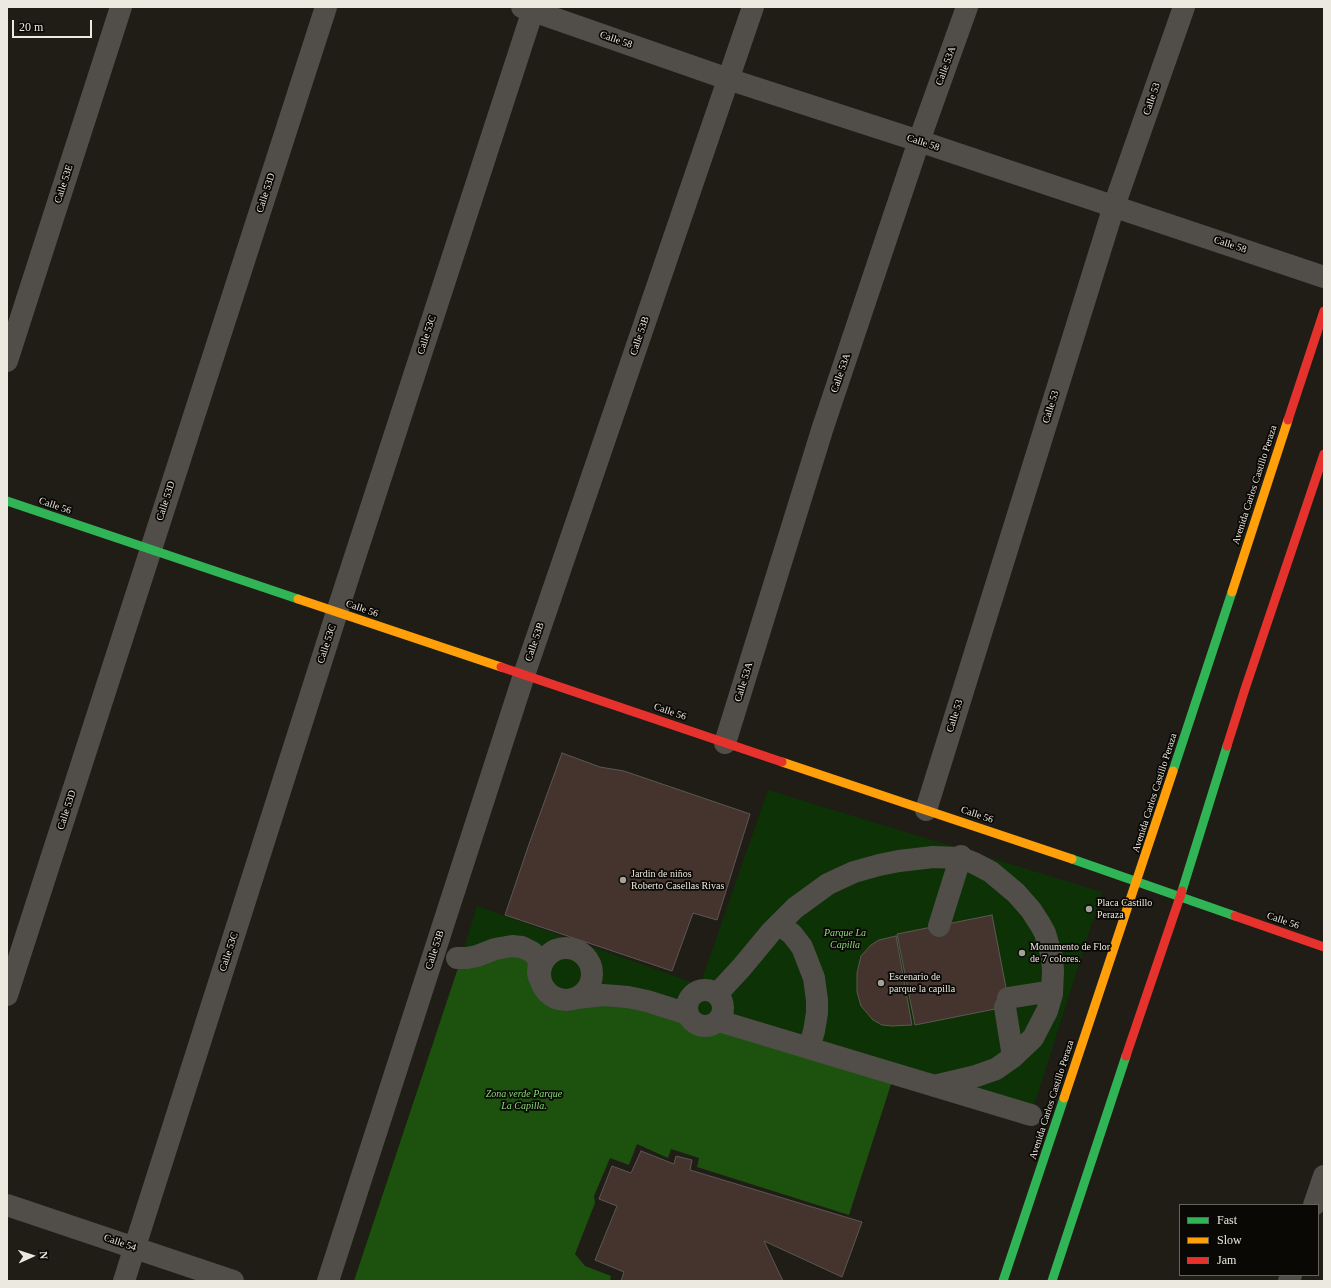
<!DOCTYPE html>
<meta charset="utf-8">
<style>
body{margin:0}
#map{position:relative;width:1331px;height:1288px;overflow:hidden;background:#1f1d16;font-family:Georgia,serif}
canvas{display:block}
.frame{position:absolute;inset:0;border:8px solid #ece9e1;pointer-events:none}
.legend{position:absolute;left:1179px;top:1204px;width:140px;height:72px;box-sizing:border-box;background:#0a0804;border:1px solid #64625c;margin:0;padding:5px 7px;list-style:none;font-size:12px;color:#ece9e1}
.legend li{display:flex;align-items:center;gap:8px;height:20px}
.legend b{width:20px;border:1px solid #64625c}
.north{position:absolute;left:12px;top:1236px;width:40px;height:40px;-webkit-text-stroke:3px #0a0804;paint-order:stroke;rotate:87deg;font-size:11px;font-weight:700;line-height:16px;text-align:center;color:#ece9e1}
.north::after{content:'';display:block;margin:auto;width:14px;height:18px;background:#ece9e1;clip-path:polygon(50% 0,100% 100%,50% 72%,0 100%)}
.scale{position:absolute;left:12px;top:20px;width:80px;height:18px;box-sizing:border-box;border:2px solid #ece9e1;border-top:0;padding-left:5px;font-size:12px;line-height:14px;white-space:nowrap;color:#ece9e1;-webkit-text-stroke:3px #0a0804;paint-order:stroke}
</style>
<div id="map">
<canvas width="1331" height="1288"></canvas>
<div class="frame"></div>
<ul class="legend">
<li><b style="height:5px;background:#30b455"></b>Fast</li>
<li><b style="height:5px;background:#ff9f0a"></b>Slow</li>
<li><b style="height:5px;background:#e5322d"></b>Jam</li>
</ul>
<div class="north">N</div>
<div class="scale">20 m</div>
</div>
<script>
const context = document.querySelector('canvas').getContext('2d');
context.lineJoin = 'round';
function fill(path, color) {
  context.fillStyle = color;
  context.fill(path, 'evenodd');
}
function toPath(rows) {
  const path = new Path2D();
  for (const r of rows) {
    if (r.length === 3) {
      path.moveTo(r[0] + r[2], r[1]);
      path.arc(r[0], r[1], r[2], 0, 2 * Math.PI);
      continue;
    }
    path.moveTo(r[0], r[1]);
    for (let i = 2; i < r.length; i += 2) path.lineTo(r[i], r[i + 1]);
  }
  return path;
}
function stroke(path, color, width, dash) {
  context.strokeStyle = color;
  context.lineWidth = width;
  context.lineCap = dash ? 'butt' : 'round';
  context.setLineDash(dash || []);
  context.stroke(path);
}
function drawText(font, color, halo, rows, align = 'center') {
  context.font = font + ' Georgia,serif';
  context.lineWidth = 3.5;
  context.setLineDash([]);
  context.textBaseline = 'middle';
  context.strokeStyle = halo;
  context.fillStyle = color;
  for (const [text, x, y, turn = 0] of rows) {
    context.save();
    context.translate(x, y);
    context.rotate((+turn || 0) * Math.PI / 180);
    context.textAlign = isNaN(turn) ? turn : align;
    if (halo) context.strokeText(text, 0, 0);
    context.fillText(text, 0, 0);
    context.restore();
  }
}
fill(toPath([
 [768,790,1102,892,1031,1115,692,1021,571,1003,563,1003,553,1000,543,991,537,980,459,965,477,906,700,985]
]), '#0d3205');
fill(toPath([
 [525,950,537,980,543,991,554,1000,563,1003,571,1003,606,998,689,1024,697,1029,705,1031,715,1028,893,1078,849,1215,697,1167,699,1158,671,1149,668,1158,637,1144,629,1165,610,1158,594,1196,595,1203,575,1254,585,1266,611,1276,610,1281,354,1281,459,965]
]), '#1c520e');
const building = toPath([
 [562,753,600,767,624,771,750,814,717,920,693,913,672,971,505,915,528,847,562,753],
 [992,915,1008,998,1005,1007,915,1025,897,934,992,915],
 [896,936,912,1025,892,1026,882,1025,873,1020,861,1006,857,992,857,973,861,956,871,945,879,940,896,936],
 [641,1151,674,1164,676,1156,692,1160,690,1170,862,1222,842,1277,764,1241,783,1281,621,1281,624,1272,595,1260,617,1206,599,1199,612,1166,631,1173,641,1151]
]);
fill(building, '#45342d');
stroke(building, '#5c5753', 1);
stroke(toPath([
 [522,7,728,79,919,141,1324,277],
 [7,361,121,7],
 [725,743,823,427,919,141,967,7],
 [926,810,1114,206,1184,7],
 [779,924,792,934,802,947,814,978,817,1000,817,1013,814,1031,809,1048],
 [939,926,961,856],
 [566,974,26],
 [457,958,467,958,477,956,495,949,512,946,522,947,532,952,537,957,539,962,538,973,539,977],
 [705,1008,18],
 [717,994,742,967,771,932,795,908,828,884,854,872,879,865,899,861,933,857,961,858,974,863,991,872,1016,893,1031,910,1040,924,1045,933,1052,957,1053,971,1052,994,1047,1011,1033,1038,1013,1057,996,1069,976,1076,934,1086],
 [7,995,326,7],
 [577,998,603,995,628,997,647,1001,688,1014],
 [1008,998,1052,991],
 [1005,1007,1013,1057],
 [719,1021,1031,1115],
 [7,1205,233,1281],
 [1314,1205,1324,1176],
 [124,1281,337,612,534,7],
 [328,1281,524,675,753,7],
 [1289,1281,1291,1275]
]), '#514e49', 22);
stroke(toPath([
 [7,501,298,599],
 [1173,771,1232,592],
 [1072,859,1235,916],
 [1182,891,1227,746],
 [1003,1281,1064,1098],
 [1052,1281,1126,1056]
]), '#30b455', 9);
stroke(toPath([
 [1232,592,1288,420],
 [298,599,501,667],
 [782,762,1072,859],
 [1064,1098,1173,771]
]), '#ff9f0a', 9);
stroke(toPath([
 [1288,420,1324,311],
 [501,667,782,762],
 [1227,746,1245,689,1324,454],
 [1235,916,1324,947],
 [1126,1056,1182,891]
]), '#e5322d', 9);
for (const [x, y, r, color] of [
 [623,880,4,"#a4a29a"],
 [1089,909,4,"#a4a29a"],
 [1022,953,4,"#a4a29a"],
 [881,983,4,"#a4a29a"]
]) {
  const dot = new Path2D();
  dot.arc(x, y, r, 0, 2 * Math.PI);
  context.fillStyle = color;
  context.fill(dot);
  stroke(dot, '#0a0804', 1.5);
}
drawText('10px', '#ece9e1', '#0a0804', [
 ["Calle 58",616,40,19],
 ["Calle 53A",946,66,-70],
 ["Calle 53",1152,99,-71],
 ["Calle 58",923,143,18],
 ["Calle 53E",64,184,-72],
 ["Calle 53D",266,193,-72],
 ["Calle 58",1230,245,18],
 ["Calle 53C",427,335,-72],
 ["Calle 53B",640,336,-71],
 ["Calle 53A",841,373,-71],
 ["Calle 53",1051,407,-73],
 ["Avenida Carlos Castillo Peraza",1255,485,-72],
 ["Calle 53D",166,501,-72],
 ["Calle 56",55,506,19],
 ["Calle 56",362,609,19],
 ["Calle 53B",535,642,-71],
 ["Calle 53C",327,644,-72],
 ["Calle 53A",744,682,-73],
 ["Calle 56",670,712,19],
 ["Calle 53",955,716,-73],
 ["Avenida Carlos Castillo Peraza",1155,793,-72],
 ["Calle 53D",67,810,-72],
 ["Calle 56",977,815,19],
 ["Calle 56",1283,921,19],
 ["Calle 53B",435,950,-72],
 ["Calle 53C",229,952,-72],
 ["Avenida Carlos Castillo Peraza",1052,1100,-72],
 ["Calle 54",120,1243,19]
]);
drawText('10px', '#ece9e1', '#0a0804', [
 ["Jardin de niños",631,874],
 ["Roberto Casellas Rivas",631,886],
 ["Placa Castillo",1097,903],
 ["Peraza",1097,915],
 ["Monumento de Flor",1030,947],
 ["de 7 colores.",1030,959],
 ["Escenario de",889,977],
 ["parque la capilla",889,989]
], 'left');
drawText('italic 10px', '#88da79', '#0a0804', [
 ["Parque La",845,933],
 ["Capilla",845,945],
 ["Zona verde Parque",524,1094],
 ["La Capilla.",524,1106]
]);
</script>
